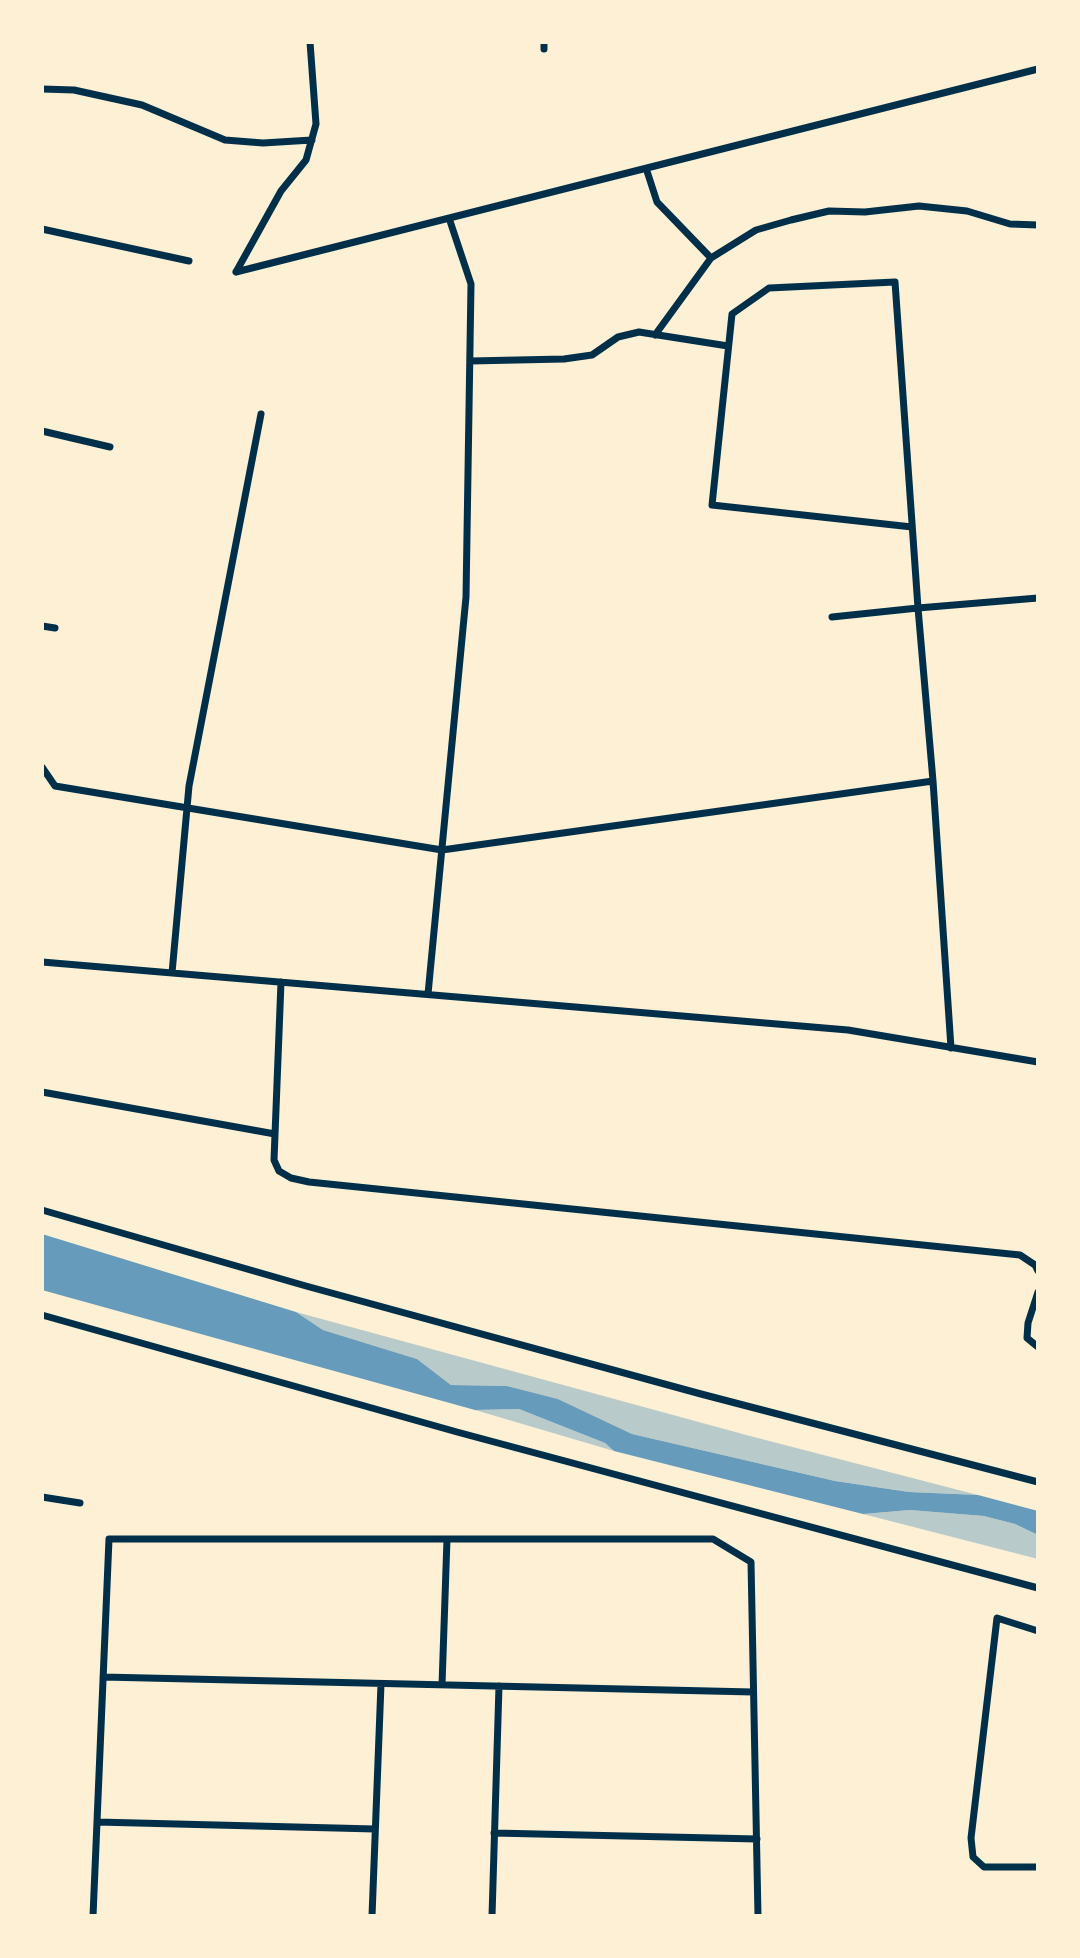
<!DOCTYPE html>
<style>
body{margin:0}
#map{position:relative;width:1080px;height:1958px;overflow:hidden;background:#fdf0d5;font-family:Montserrat,sans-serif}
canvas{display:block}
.frame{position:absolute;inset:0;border:44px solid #fdf0d5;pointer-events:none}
</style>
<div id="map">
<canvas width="1080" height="1958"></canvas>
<div class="frame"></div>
</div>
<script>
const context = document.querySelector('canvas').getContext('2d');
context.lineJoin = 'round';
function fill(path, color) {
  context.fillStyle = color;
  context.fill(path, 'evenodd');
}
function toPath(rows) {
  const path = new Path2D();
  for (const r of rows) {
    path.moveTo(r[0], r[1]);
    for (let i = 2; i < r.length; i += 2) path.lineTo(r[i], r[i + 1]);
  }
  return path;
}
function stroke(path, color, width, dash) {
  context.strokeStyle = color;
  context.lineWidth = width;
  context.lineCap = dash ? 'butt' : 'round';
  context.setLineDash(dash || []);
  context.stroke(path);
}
fill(toPath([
 [296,1312,750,1436,978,1495,909,1492,835,1481,632,1434,558,1399,507,1386,451,1385,417,1359,323,1330],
 [519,1409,605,1443,614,1451,475,1410],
 [910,1510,984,1516,1015,1524,1038,1535,1038,1559,863,1514]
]), '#b9caca');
fill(toPath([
 [42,1234,296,1312,323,1330,417,1359,451,1385,507,1386,558,1399,632,1434,835,1481,909,1492,978,1495,1038,1511,1038,1535,1015,1524,984,1516,910,1510,863,1514,614,1451,605,1443,519,1409,475,1410,42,1290]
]), '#669bbc');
stroke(toPath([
 [544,42,544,49],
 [42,89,74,90,142,105,225,140,263,143,312,140],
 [646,168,657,202,711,258],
 [42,229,189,261],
 [236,272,1038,69],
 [236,272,281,191,306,160,316,124,310,42],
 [655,335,711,258,756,230,791,220,829,211,865,212,919,206,967,211,1010,224,1038,225],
 [470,361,564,359,592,355,618,337,639,332,728,346],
 [42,431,110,447],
 [832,617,918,608,895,282,769,288,732,314,712,505,912,527],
 [42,626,55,628],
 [42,767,55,786,442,850,933,781,918,608,1038,598],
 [933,781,951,1048],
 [42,962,848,1030,1038,1062],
 [172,973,189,786,261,414],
 [281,982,274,1160,279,1171,291,1178,309,1182,1020,1255,1035,1265,1038,1271],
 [428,994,466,597,471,284,449,218],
 [42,1092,275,1134],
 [42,1210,306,1286,701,1394,1038,1482],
 [1038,1292,1028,1323,1027,1338,1038,1347],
 [42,1315,457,1432,1038,1588],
 [42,1497,80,1503],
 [1038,1631,997,1618,971,1838,973,1857,984,1867,1038,1867],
 [103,1677,753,1692],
 [442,1685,447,1539],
 [97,1822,375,1829],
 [494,1833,757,1839],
 [93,1916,109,1539,713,1539,751,1562,758,1916],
 [372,1916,381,1684],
 [492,1916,499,1686]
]), '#003049', 7);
</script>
